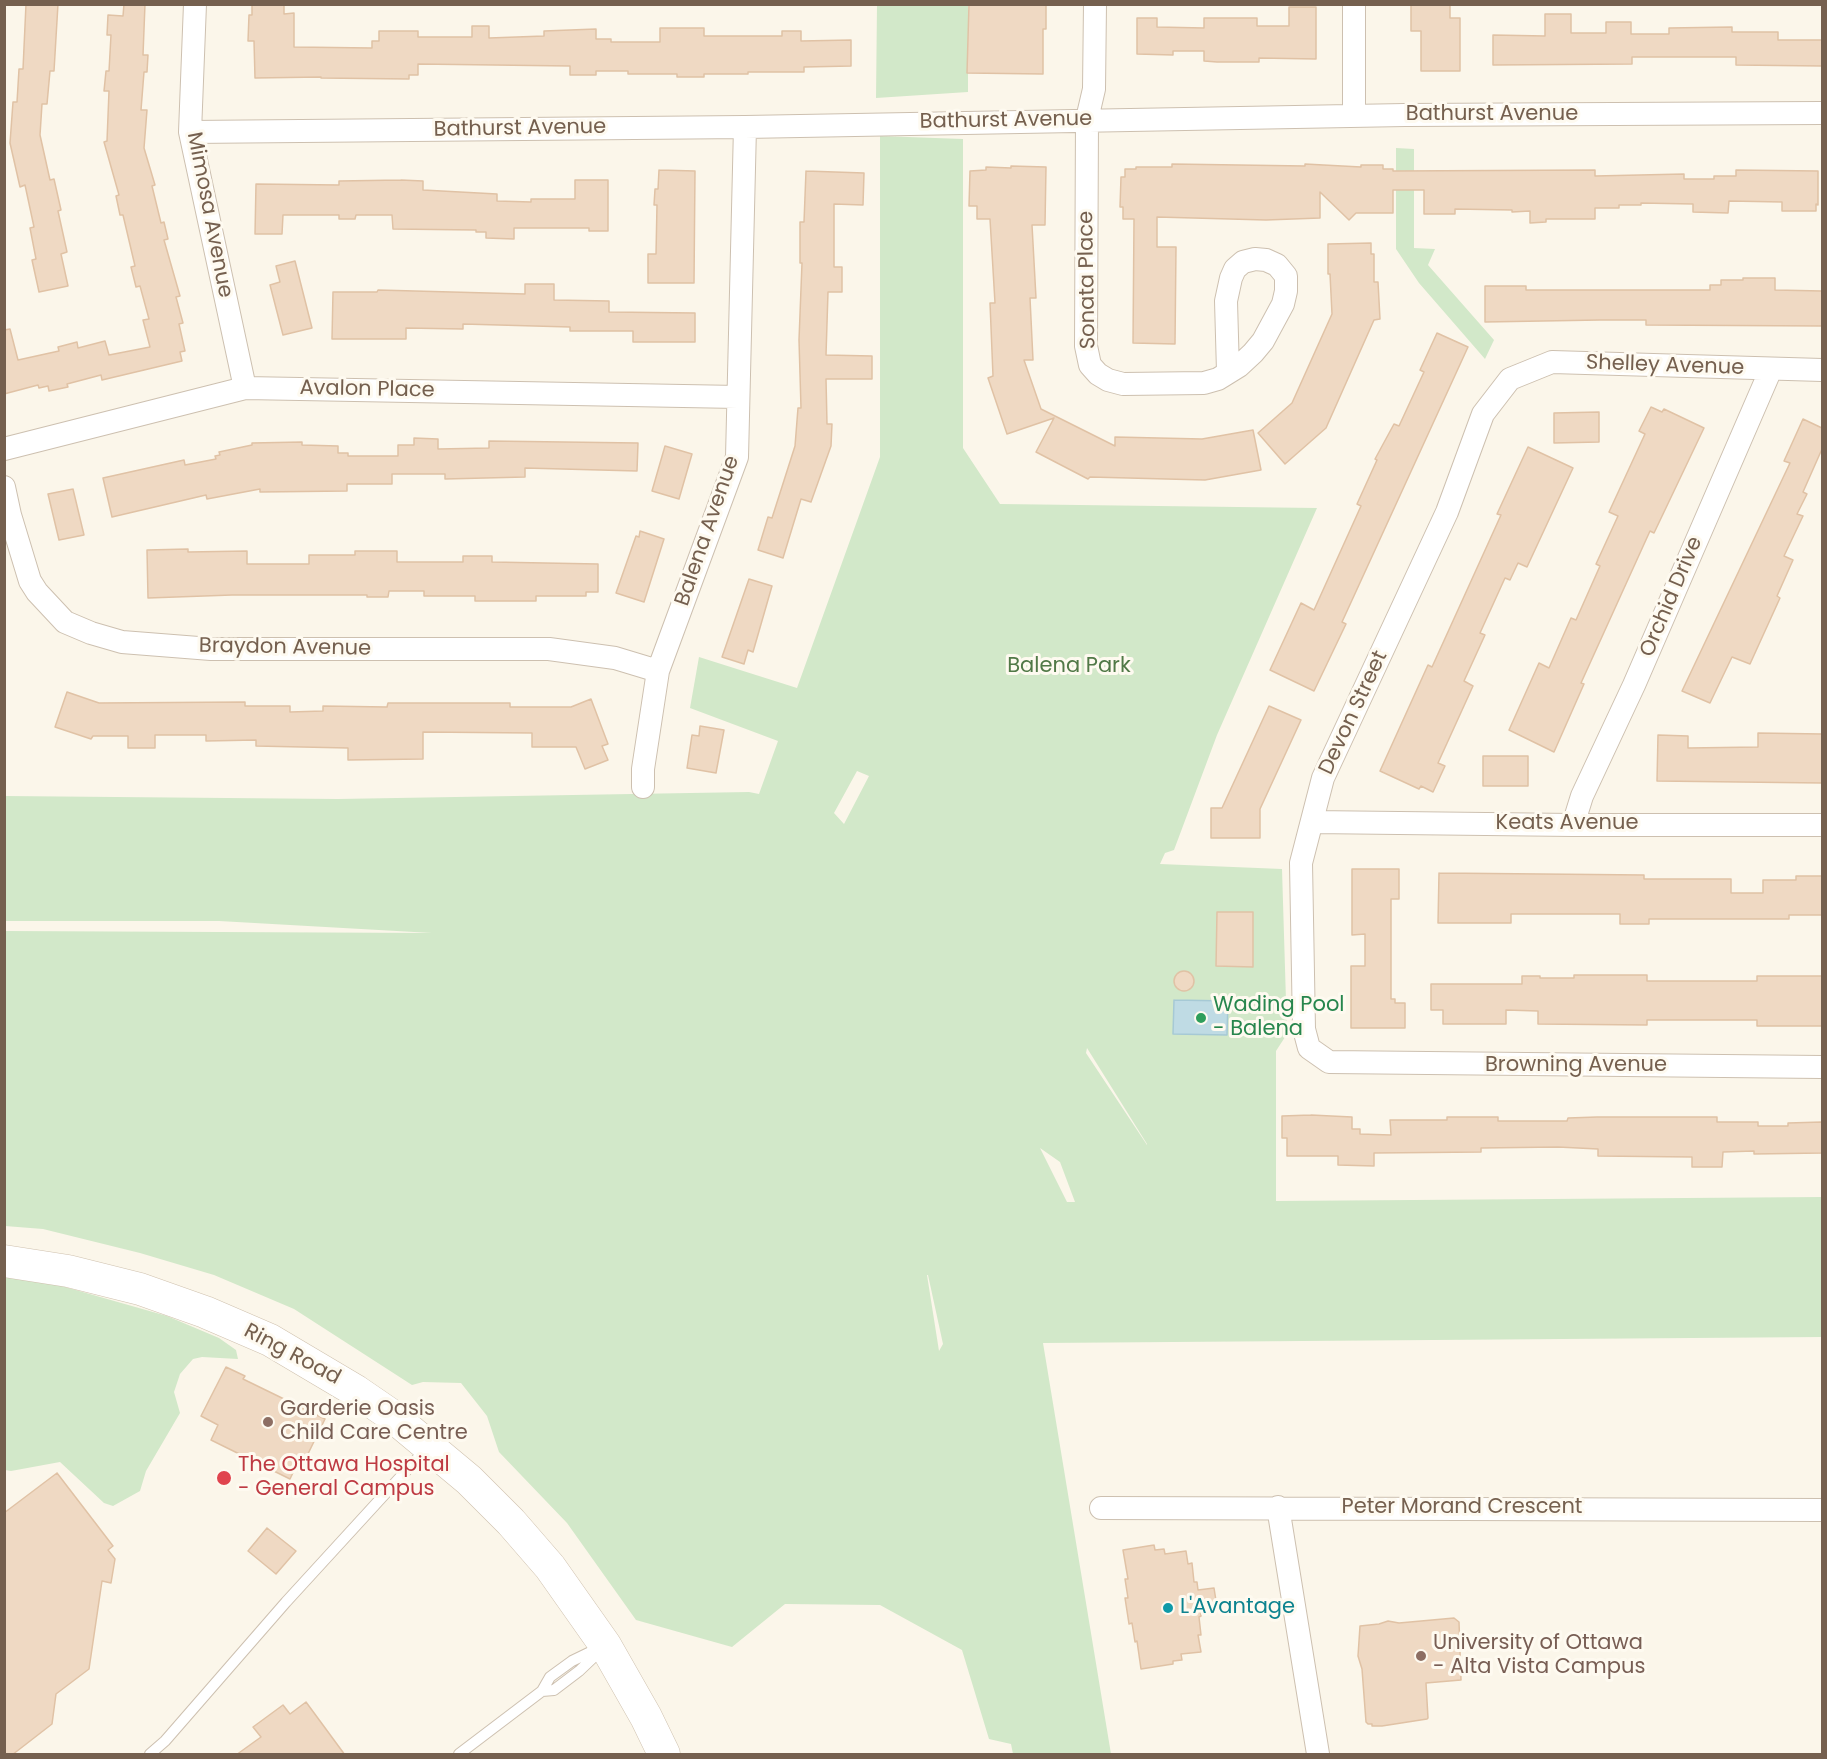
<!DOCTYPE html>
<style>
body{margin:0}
#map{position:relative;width:1827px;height:1759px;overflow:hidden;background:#fbf6ea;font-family:Poppins,sans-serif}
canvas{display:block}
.frame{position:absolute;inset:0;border:6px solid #75604f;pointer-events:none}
</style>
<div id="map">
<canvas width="1827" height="1759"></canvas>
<div class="frame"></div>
</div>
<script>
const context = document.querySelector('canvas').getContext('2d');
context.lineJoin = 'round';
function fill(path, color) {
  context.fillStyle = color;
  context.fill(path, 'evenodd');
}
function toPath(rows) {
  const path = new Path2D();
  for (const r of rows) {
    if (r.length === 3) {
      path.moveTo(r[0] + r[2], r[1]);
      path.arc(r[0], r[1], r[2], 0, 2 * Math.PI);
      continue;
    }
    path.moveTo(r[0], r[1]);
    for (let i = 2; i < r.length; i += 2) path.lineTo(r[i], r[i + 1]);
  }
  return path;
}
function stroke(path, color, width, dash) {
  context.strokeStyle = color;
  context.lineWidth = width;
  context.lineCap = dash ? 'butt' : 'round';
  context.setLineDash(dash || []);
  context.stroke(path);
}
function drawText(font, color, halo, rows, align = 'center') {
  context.font = font + ' Poppins,sans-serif';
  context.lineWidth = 6;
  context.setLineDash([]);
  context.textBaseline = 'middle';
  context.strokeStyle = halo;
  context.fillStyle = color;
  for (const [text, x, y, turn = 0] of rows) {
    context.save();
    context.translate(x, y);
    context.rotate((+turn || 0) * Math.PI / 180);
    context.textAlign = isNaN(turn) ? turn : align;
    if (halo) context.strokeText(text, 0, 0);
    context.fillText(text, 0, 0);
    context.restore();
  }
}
fill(toPath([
 [877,5,968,5,968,92,876,98],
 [880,136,963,139,963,448,1000,504,1317,508,1217,735,1174,850,1165,853,1160,864,1282,869,1287,1034,1276,1051,1276,1201,1822,1197,1822,1337,1043,1343,1111,1754,1013,1754,1011,1744,989,1739,962,1650,880,1605,785,1604,732,1647,636,1620,567,1523,499,1452,487,1416,461,1383,423,1382,412,1385,294,1309,214,1275,140,1253,43,1229,5,1226,5,931,432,933,219,921,5,921,5,796,338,799,749,792,759,794,778,741,690,708,699,657,797,688,880,457],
 [857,771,869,776,844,824,834,813],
 [1087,1048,1147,1144,1147,1145,1086,1053],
 [1040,1148,1060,1162,1075,1202,1067,1202],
 [928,1275,943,1344,939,1351,927,1275],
 [1396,148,1414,149,1414,248,1435,249,1428,265,1494,340,1485,359,1419,283,1396,249],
 [5,1276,44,1281,167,1316,219,1338,236,1350,238,1359,202,1357,193,1359,180,1374,174,1392,180,1413,146,1471,140,1491,113,1506,104,1503,60,1462,11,1471,5,1470]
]), '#d2e8c9');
const water = toPath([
 [1174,1000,1228,1001,1227,1035,1173,1034,1174,1000]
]);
fill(water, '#bfdbe4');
stroke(water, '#a6c9d5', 1.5);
const building = toPath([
 [26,4,58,4,54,71,50,71,47,104,42,104,40,135,50,180,54,179,61,210,58,211,67,252,61,254,68,286,39,292,32,260,36,259,30,228,34,227,25,185,20,187,10,143,13,102,17,102,19,69,23,69,26,4],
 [124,4,145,4,143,55,148,55,147,72,144,72,141,110,147,110,144,148,155,185,152,186,161,223,164,222,168,239,164,240,180,296,176,297,183,323,179,324,185,351,180,352,182,361,102,380,101,375,67,384,68,387,49,391,48,386,39,388,38,385,4,394,4,330,10,329,18,360,59,351,58,347,77,342,78,348,105,341,109,355,150,347,143,320,149,319,140,286,136,287,131,267,135,266,123,215,120,215,116,196,119,195,104,142,107,141,109,91,104,91,106,71,109,71,111,35,107,35,108,15,123,16,124,4],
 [252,4,284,4,284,14,294,13,294,47,372,48,372,41,379,41,379,31,418,31,418,37,472,37,472,26,489,26,489,38,544,36,544,31,596,29,596,39,611,39,611,42,660,42,660,28,704,28,704,36,782,36,782,31,801,31,801,41,851,40,851,66,804,67,804,72,748,72,748,74,704,74,704,77,677,77,677,74,628,74,628,71,596,71,596,75,570,75,570,66,418,64,418,75,409,75,409,79,321,78,321,77,255,78,254,41,248,41,249,15,252,15,252,4],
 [969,4,1046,4,1046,29,1043,29,1043,74,967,73,969,4],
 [1411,4,1450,4,1450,18,1460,18,1460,71,1421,71,1421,31,1411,31,1411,4],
 [1289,7,1316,7,1316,59,1259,58,1259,62,1217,62,1204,61,1204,51,1173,51,1173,55,1137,54,1137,18,1157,18,1157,27,1204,28,1204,18,1257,18,1257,26,1289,26,1289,7],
 [1545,14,1571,14,1571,33,1606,33,1606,22,1631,22,1631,34,1669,34,1669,28,1732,27,1732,32,1778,32,1778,40,1822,40,1822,66,1736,65,1736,57,1632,57,1632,64,1493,65,1493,35,1545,36,1545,14],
 [1172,164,1305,166,1305,164,1361,167,1361,165,1383,165,1383,169,1393,169,1393,171,1595,170,1595,176,1684,174,1684,179,1714,179,1714,176,1736,176,1736,170,1818,171,1818,205,1816,204,1816,211,1782,211,1782,202,1729,201,1728,213,1693,212,1693,204,1641,203,1641,205,1619,205,1619,208,1595,208,1595,219,1546,219,1546,222,1530,223,1530,211,1512,212,1512,210,1455,209,1455,214,1424,214,1424,190,1393,190,1393,213,1356,213,1349,220,1320,192,1320,218,1266,220,1157,217,1157,247,1176,247,1175,344,1133,343,1134,219,1123,219,1123,207,1120,207,1121,177,1125,177,1125,169,1136,169,1136,167,1172,167,1172,164],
 [1011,166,1046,167,1045,225,1032,225,1036,298,1030,298,1033,360,1024,360,1041,409,1115,446,1115,437,1202,439,1253,430,1261,470,1205,480,1090,477,1088,479,1036,452,1054,418,1007,434,988,378,993,376,990,303,995,303,990,219,977,219,977,206,969,206,970,171,986,170,986,167,1011,168,1011,166],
 [659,170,695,171,694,283,648,283,648,254,656,254,657,205,654,205,655,189,658,189,659,170],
 [806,171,864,173,863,205,834,204,834,267,842,267,842,292,828,292,826,355,872,356,872,379,826,379,827,424,832,424,831,446,811,502,801,499,783,558,758,550,768,517,772,518,795,446,798,408,801,408,799,340,802,263,800,263,800,222,804,222,806,171],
 [401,180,423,181,423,190,497,194,497,201,531,202,531,199,575,199,575,180,608,180,608,231,589,231,589,228,514,228,514,239,486,238,486,232,476,232,476,230,393,229,392,215,356,215,355,219,339,219,339,215,283,215,282,234,255,234,256,184,339,185,339,181,401,180],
 [1371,243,1371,254,1374,254,1374,282,1378,282,1380,319,1374,320,1326,428,1285,464,1258,433,1292,403,1332,314,1330,274,1328,274,1328,244,1371,243],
 [295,261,312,328,283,335,270,285,280,282,276,266,295,261],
 [1743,278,1775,278,1775,290,1822,291,1822,326,1646,325,1646,320,1600,320,1485,322,1485,286,1526,286,1526,290,1710,290,1710,285,1721,285,1721,280,1743,280,1743,278],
 [525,284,554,284,554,300,609,301,609,312,695,313,695,342,633,342,633,331,570,331,570,327,463,324,463,329,406,328,406,339,332,339,333,292,377,292,378,290,525,294,525,284],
 [1437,333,1468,347,1342,622,1346,624,1314,691,1270,670,1301,603,1314,610,1361,506,1357,504,1377,460,1375,459,1394,424,1399,426,1424,372,1420,370,1437,333],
 [1651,407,1662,412,1664,409,1704,428,1654,533,1650,531,1581,683,1584,684,1554,752,1509,730,1539,663,1549,668,1571,618,1576,620,1600,566,1596,564,1618,516,1609,512,1645,434,1639,431,1651,407],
 [1599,412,1599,442,1554,443,1554,413,1599,412],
 [1803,419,1822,428,1822,449,1803,492,1807,494,1797,514,1803,516,1784,556,1793,560,1777,596,1780,598,1750,664,1732,657,1710,703,1682,691,1790,463,1784,461,1803,419],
 [414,438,438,439,438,449,489,448,489,441,638,443,637,471,525,468,525,477,445,479,445,474,392,474,392,484,347,484,347,491,260,492,260,489,207,499,206,495,112,517,103,478,184,460,185,465,216,459,215,456,220,455,219,452,252,445,252,443,302,442,302,445,338,446,338,453,348,453,348,456,398,456,398,445,414,445,414,438],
 [665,446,692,454,679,499,652,491,665,446],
 [1528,447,1573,468,1527,567,1518,563,1510,580,1505,578,1480,633,1485,635,1464,681,1473,686,1438,763,1445,766,1433,792,1421,786,1419,789,1380,771,1428,665,1432,667,1457,612,1501,515,1497,514,1528,447],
 [73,489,84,535,59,540,48,494,73,489],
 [640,531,664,539,644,602,616,593,636,536,639,537,640,531],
 [188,549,188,552,247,551,247,564,309,564,309,555,355,555,355,551,397,551,397,562,463,562,463,556,492,556,492,562,598,564,598,592,586,592,586,596,536,596,536,601,475,601,475,596,424,596,424,591,389,591,388,597,367,597,367,595,232,595,148,598,147,550,188,549],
 [749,579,772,586,753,652,748,650,744,664,722,657,749,579],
 [67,692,99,703,245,702,245,706,290,706,290,712,323,711,323,706,387,707,388,703,510,703,510,707,571,707,591,699,608,744,602,746,608,760,585,769,576,747,532,747,532,733,423,732,423,759,348,760,348,748,256,746,256,740,206,741,206,735,155,735,155,748,128,748,128,736,93,736,91,739,55,727,67,692],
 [1269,706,1301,720,1260,809,1260,838,1211,838,1211,808,1222,808,1269,706],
 [700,726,724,730,716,773,687,768,692,735,699,736,700,726],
 [1758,733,1822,734,1822,783,1657,781,1658,735,1688,736,1688,748,1758,747,1758,733],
 [1483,756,1528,756,1528,786,1483,786,1483,756],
 [1352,869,1399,869,1399,899,1391,899,1391,999,1395,999,1395,1003,1405,1003,1405,1028,1351,1028,1351,966,1365,966,1365,934,1352,935,1352,869],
 [1439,873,1644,875,1644,879,1731,879,1731,893,1763,893,1763,880,1796,880,1796,876,1822,876,1822,915,1789,915,1789,919,1649,919,1649,924,1620,924,1620,914,1511,914,1511,923,1438,923,1439,873],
 [1217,912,1253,912,1253,967,1216,966,1217,912],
 [1184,981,10],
 [1574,975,1647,975,1647,981,1757,981,1757,976,1822,976,1822,1026,1757,1026,1757,1020,1647,1020,1647,1025,1538,1024,1538,1011,1506,1010,1506,1024,1443,1024,1443,1010,1431,1010,1431,984,1522,984,1522,976,1540,976,1540,978,1574,978,1574,975],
 [1311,1115,1352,1117,1352,1129,1360,1129,1360,1134,1391,1135,1390,1120,1447,1120,1447,1117,1498,1117,1498,1121,1567,1121,1568,1118,1597,1117,1717,1117,1717,1122,1758,1122,1758,1126,1788,1126,1788,1123,1822,1122,1822,1153,1754,1154,1754,1151,1723,1152,1722,1167,1692,1167,1692,1157,1598,1156,1598,1149,1558,1147,1481,1148,1481,1152,1374,1153,1374,1166,1338,1165,1338,1156,1287,1156,1287,1138,1282,1138,1282,1116,1311,1115],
 [226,1367,245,1376,243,1379,325,1419,304,1462,299,1460,290,1479,211,1440,218,1425,201,1416,226,1367],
 [57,1473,113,1546,108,1550,115,1559,111,1583,102,1581,89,1669,56,1694,52,1724,12,1755,4,1755,4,1513,57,1473],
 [267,1528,296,1551,276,1574,248,1551,267,1528],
 [1154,1545,1155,1550,1164,1549,1165,1554,1186,1551,1188,1564,1192,1563,1194,1582,1197,1582,1198,1590,1214,1588,1217,1607,1200,1609,1201,1616,1199,1617,1201,1635,1198,1635,1201,1652,1181,1654,1182,1660,1173,1661,1173,1664,1141,1669,1137,1641,1135,1642,1132,1623,1129,1624,1125,1598,1128,1598,1125,1579,1128,1579,1123,1550,1154,1545],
 [1454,1618,1459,1622,1461,1680,1426,1683,1428,1718,1427,1719,1382,1726,1372,1726,1372,1724,1368,1724,1366,1722,1362,1669,1358,1656,1360,1626,1379,1624,1388,1621,1399,1623,1454,1618],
 [306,1702,345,1755,236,1755,261,1737,253,1727,283,1705,290,1714,306,1702]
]);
fill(building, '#efd9c3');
stroke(building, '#e0c2a5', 1.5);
const lane = toPath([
 [542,1691,554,1690,579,1671,599,1652],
 [150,1754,165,1741,286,1602,427,1448],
 [459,1754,542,1691,550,1677,572,1661,603,1646]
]);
const street = toPath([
 [195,4,190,132,245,388],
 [1095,4,1094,89,1087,119,1086,346,1090,365,1098,374,1108,380,1123,384,1204,383,1218,379,1239,366,1253,353,1263,341,1283,304,1286,291,1286,276,1277,265,1266,260,1255,259,1243,262,1235,269,1231,278,1226,301,1228,372],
 [1354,116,1354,4],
 [190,132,745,127,1405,115,1822,113],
 [1822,370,1552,362,1510,379,1483,414,1447,512,1323,778,1301,863,1304,1029,1309,1048,1329,1062,1822,1067],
 [4,449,245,388,738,397],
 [4,487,10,515,30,581,37,592,65,622,91,633,122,642,211,649,549,649,615,658,658,671],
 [643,787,643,769,658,671,737,457,745,127],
 [1312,822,1573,825,1822,825],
 [1573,825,1582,796,1634,685,1771,369],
 [1278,1507,1318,1754],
 [1101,1508,1822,1510]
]);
const secondary = toPath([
 [4,1261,68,1271,140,1289,205,1312,270,1340,356,1391,391,1415,469,1480,511,1522,550,1567,605,1645,646,1717,664,1754]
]);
stroke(lane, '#cdc0b0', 12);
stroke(street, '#cdc0b0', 24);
stroke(secondary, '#cfc1ae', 33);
stroke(lane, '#fff', 10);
stroke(street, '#fff', 22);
stroke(secondary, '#fff', 32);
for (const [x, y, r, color] of [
 [1201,1018,6,"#2e9e5b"],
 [268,1422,6,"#8d6e63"],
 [224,1478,8,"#e0444e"],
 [1168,1608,6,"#0f9aa8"],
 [1421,1656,6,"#8d6e63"]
]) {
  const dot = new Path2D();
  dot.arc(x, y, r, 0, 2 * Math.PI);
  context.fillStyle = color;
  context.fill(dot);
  stroke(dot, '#fefaf0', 2);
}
drawText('21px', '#75604f', '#fefaf0', [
 ["Bathurst Avenue",1492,115],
 ["Bathurst Avenue",1006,121,-1],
 ["Bathurst Avenue",520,129,-1],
 ["Mimosa Avenue",209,215,79],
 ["Sonata Place",1088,280,-91],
 ["Shelley Avenue",1665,366,2],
 ["Avalon Place",367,390,1],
 ["Balena Avenue",708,531,-71],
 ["Orchid Drive",1672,597,-67],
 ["Braydon Avenue",285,648,1],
 ["Devon Street",1354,713,-65],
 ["Keats Avenue",1567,824],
 ["Browning Avenue",1576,1066],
 ["Ring Road",292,1355,28],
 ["Peter Morand Crescent",1462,1508]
]);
drawText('21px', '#517947', '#fefaf0', [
 ["Balena Park",1069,667]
]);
drawText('21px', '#27864d', '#fefaf0', [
 ["Wading Pool",1213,1006],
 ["- Balena",1213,1030]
], 'left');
drawText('21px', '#785e54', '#fefaf0', [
 ["Garderie Oasis",280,1410],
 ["Child Care Centre",280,1434],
 ["University of Ottawa",1433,1644],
 ["- Alta Vista Campus",1433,1668]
], 'left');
drawText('21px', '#be3a42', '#fefaf0', [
 ["The Ottawa Hospital",238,1466],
 ["- General Campus",238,1490]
], 'left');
drawText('21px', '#0d838f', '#fefaf0', [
 ["L'Avantage",1180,1608]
], 'left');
</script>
